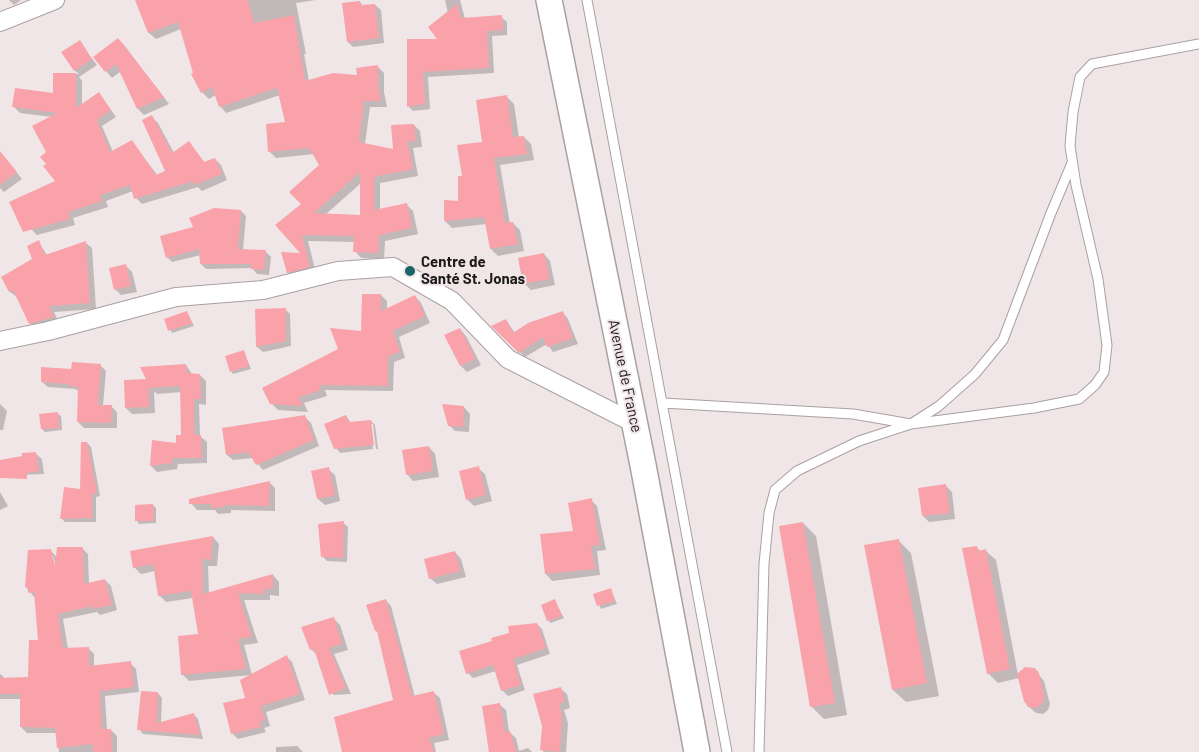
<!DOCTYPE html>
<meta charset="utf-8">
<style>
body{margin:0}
canvas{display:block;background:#f1e6e7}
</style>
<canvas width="1199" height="752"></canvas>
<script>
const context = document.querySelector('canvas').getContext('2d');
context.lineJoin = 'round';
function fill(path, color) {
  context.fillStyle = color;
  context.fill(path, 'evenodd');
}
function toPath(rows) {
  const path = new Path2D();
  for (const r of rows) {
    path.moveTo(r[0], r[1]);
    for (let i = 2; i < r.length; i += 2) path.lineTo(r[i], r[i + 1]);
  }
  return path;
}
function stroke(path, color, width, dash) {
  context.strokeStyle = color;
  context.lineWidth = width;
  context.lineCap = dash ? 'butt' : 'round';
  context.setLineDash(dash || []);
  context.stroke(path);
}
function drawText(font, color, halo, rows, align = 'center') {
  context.font = font + ' Barlow,sans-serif';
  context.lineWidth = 4;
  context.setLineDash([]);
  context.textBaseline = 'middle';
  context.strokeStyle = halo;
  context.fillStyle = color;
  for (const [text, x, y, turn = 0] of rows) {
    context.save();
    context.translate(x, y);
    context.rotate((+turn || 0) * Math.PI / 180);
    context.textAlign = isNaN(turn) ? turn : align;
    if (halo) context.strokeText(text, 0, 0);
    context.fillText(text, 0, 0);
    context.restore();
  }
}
fill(toPath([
 [9,0,21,0,14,5],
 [165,0,316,0,296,3,306,54,304,54,309,81,359,77,378,67,384,73,384,92,387,107,370,107,365,144,395,150,414,125,420,131,422,147,413,148,418,176,380,183,380,210,406,204,413,211,418,234,385,241,384,259,361,258,355,251,355,242,308,241,316,273,294,279,288,272,303,255,277,225,302,204,321,166,314,154,276,158,269,151,286,123,280,95,226,113,220,106,216,95,209,99,202,92,181,29,156,39,149,33,140,10],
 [361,183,361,217,325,215],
 [445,0,460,0,465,19,501,17,507,22,507,35,492,36,494,73,428,77,430,109,413,111,408,106,408,40,440,41,448,13],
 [360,2,363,6,375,5,381,10,384,43,353,47,348,42],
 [118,39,124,45,169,104,144,115,138,109,121,71,112,78,106,71],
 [79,42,97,65,79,77,82,81,82,105,99,94,116,117,102,126,113,152,132,142,158,176,167,171,152,117,158,123,174,153,189,143,205,163,215,159,221,165,227,180,202,191,198,187,142,204,136,198,133,191,106,201,108,207,73,218,75,225,37,235,31,229,57,181,48,164,52,117,20,113,14,107,54,94,54,74,79,74,74,70],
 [507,97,514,104,519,138,524,137,531,144,534,160,500,165,510,224,513,223,520,230,524,251,498,256,491,249,486,224,452,228,445,221,460,202,463,177],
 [0,152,22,179,4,192,0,188],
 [241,211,246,216,243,250,266,252,271,257,269,275,257,274,252,268,206,269,201,264,201,255,172,262,167,257,195,228],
 [38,242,48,256,86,243,92,248,96,309,54,312,59,323,36,329,30,323,17,297,10,292,2,278,34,260],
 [544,254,550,261,555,285,531,290,525,284],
 [126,266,132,272,137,292,121,295,115,289],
 [381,295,387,301,387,310,415,296,421,303,430,323,399,337,405,358,394,362,393,391,325,390,327,396,304,403,308,412,278,410,271,403,363,333],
 [285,309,290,314,291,346,263,352,257,347],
 [187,312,194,326,172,333,166,319],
 [563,313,568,319,578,344,553,352,547,344,525,357,493,326,506,320,515,333],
 [460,329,466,336,481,365,467,372,461,366],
 [244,352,251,369,233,374,231,371],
 [100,365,106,371,103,406,111,406,117,412,117,428,84,428,78,422,79,391,75,389,48,387,42,382],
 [186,365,192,374,200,375,206,381,206,405,199,404,200,436,207,442,207,463,178,464,177,469,157,472,151,466,178,444,183,437,182,392,157,394,154,391,155,413,132,414,126,408,148,381],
 [0,404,7,411,3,430,0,430],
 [464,407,470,414,469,432,455,431,449,425],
 [58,414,61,416,62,430,45,432,42,429],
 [346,416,351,423,371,421,375,425,378,449,376,449,373,424,370,424,373,449,340,453,336,448],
 [305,417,311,423,319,446,263,470,253,458,233,460,227,455],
 [87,443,91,447,100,496,96,497,96,522,65,522,62,519,81,490],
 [429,447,435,454,439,477,413,481,407,474],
 [35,453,42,459,44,474,0,476,0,461,24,457],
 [478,468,485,474,492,501,474,506,467,499],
 [328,469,335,475,340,501,325,505,318,499],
 [269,482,275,488,275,511,231,510,231,513,218,514,215,510,197,510,191,503],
 [946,486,952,492,955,519,929,522,923,516],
 [0,492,8,506,0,510],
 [591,500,597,506,606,550,597,551,600,575,552,581,546,574,541,536,575,532],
 [153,505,156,508,156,523,139,524,137,521],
 [343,523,348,527,347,562,327,561,323,557],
 [803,523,816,536,847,715,824,719,811,706],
 [213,537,219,544,217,566,208,566,209,593,273,575,279,582,279,596,270,595,270,600,244,600,258,643,244,645,252,675,287,657,292,662,305,700,266,712,270,726,264,728,266,732,238,739,232,733,246,699,251,675,189,681,182,674,199,635,193,598,166,602,159,595,155,571,141,574,134,567],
 [898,540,911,553,939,696,906,702,893,690],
 [977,547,981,552,986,551,996,560,1018,675,1034,669,1044,681,1050,704,1048,710,1043,714,1036,713,1029,707,1019,678,998,683,988,673],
 [82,548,88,554,89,584,105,580,111,586,117,610,100,615,97,612,63,619,68,649,88,648,94,654,94,667,130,663,136,669,139,692,105,696,107,730,111,730,117,736,117,752,59,752,57,733,27,733,21,727,21,699,0,699,0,674,6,679,29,678,39,641,35,598,26,587,50,550,57,557],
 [51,555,53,555,57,572],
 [455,552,461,559,466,577,437,584,430,578],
 [611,590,617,604,601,609,595,594],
 [386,600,391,606,415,697,434,693,440,698,449,740,434,743,436,752,343,752,395,701,379,634,376,631],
 [555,601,564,618,551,623,548,620],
 [334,619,340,625,348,650,334,654,351,694,334,695,328,689,317,655,311,649],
 [537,624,542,629,550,654,517,665,525,690,508,696,502,690,496,671,473,678,468,673,493,642],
 [560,688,567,694,570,708,564,710,568,723,566,752,544,752,542,750],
 [158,693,162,698,161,723,194,715,198,719,203,739,143,734,139,729],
 [500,705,506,710,509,732,516,738,519,751,528,748,532,752,487,752,490,751],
 [297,746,303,752,276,752,276,747]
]), '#0003');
fill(toPath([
 [135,0,248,0,254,23,294,15,305,81,333,73,357,75,356,68,378,65,378,85,381,101,364,101,359,142,393,149,391,125,414,124,416,141,407,141,413,169,374,177,374,210,407,203,412,228,379,235,378,253,353,252,354,236,302,235,310,267,287,273,281,252,300,253,275,225,301,204,289,192,319,165,309,148,268,152,266,124,285,122,277,88,219,107,212,87,201,93,191,74,193,73,178,22,148,33],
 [360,172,360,215,314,213],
 [360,1,361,5,375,4,379,38,347,42,342,3],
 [457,4,461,18,502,15,503,30,487,31,489,68,423,72,425,104,407,107,407,39,437,39,428,27],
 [118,38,146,74,164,97,137,109,116,64,105,72,93,57],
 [80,40,92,59,74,71,61,52],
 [53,73,76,73,76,108,99,92,111,110,97,120,110,152,132,140,156,175,165,171,142,120,152,115,172,153,189,141,204,162,215,158,222,174,194,185,193,181,134,199,130,185,100,195,102,201,68,212,70,219,23,232,9,202,55,181,43,166,46,164,40,157,46,152,32,126,57,113,12,107,15,88,53,93],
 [507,95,513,137,524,136,527,154,494,158,505,223,513,222,518,244,490,249,484,217,444,221,444,200,458,201,458,176,462,176,457,145,482,142,476,100],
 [0,151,17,172,0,185],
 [214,208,241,210,238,249,266,250,264,270,251,269,251,264,200,264,199,249,166,258,160,236,193,227,189,218],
 [39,240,45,255,86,241,90,303,49,306,54,317,29,324,13,290,9,292,1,277,32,259,27,246],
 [544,253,550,279,523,284,518,258],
 [126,264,131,286,114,290,109,268],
 [362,294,381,294,381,311,415,295,425,316,393,331,400,352,388,356,388,386,320,385,321,390,299,397,302,406,270,404,262,388,338,349,330,328,361,331],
 [286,308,286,341,256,347,255,309],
 [187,311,192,323,168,331,164,319],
 [563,311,573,338,547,347,543,337,519,353,491,326,506,319,513,333,528,323],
 [460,328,475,359,460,366,444,335],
 [244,350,249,366,230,372,225,356],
 [72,362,101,364,98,405,112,405,111,423,77,422,78,387,70,386,70,384,41,382,41,367,71,369],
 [186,364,187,373,200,374,201,399,194,399,194,435,201,435,202,458,172,458,172,463,150,466,152,440,176,443,176,435,181,435,180,386,149,388,149,386,149,407,125,408,124,380,146,379,140,367],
 [442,404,464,406,463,427,448,426],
 [58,412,59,428,41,429,39,414],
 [305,415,314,440,256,465,248,452,226,455,222,428],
 [346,415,349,422,371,420,374,445,334,449,324,424],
 [81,442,87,442,97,493,92,494,92,518,60,519,64,487,80,489],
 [429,446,433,471,406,475,402,450],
 [36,452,39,471,27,473,27,479,0,478,0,460,22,456,22,453],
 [479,466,486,495,466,500,459,471],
 [329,467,335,495,317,499,311,471],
 [270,481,269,506,225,505,225,507,211,508,211,504,189,504,189,499],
 [946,484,950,513,922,516,918,488],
 [592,498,600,545,591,546,595,569,545,574,540,534,573,531,568,503],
 [153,504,154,521,135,521,135,505],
 [344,521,343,558,321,557,318,524],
 [803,522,835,703,810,707,779,526],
 [213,536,211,560,202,559,203,594,273,574,273,589,264,589,264,594,238,593,252,637,238,639,246,669,181,675,178,636,198,634,191,591,158,596,153,564,133,568,130,551],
 [899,539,927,683,892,690,864,545],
 [977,546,978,551,986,549,1010,669,987,674,962,548],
 [57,547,83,547,84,584,105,579,112,605,93,609,92,606,58,614,63,648,89,647,89,666,131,661,134,687,100,691,102,729,111,729,112,752,93,752,93,744,57,748,55,728,20,727,20,694,0,694,0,678,28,677,29,640,38,640,34,592,28,593,28,587,25,587,28,550,51,549,55,566],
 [455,551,460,571,429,579,424,559],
 [611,588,615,601,597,606,593,594],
 [386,599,412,696,434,691,444,734,429,738,434,752,342,752,334,717,393,700,377,631,375,631,366,605],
 [555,599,562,616,547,621,541,605],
 [334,617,342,644,329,648,346,688,329,695,314,649,310,650,301,627],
 [537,623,546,648,513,659,521,685,501,691,493,665,466,674,459,651,492,641,491,638,509,633,508,626],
 [287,655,300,694,261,706,265,720,259,722,261,727,231,734,223,703,245,698,240,680],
 [1025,667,1035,668,1039,673,1044,696,1042,704,1036,708,1028,707,1024,701,1017,674],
 [561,687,565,702,559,703,562,716,560,752,540,750,542,726,533,694],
 [141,691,158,692,157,723,194,713,200,735,137,730],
 [500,703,505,732,510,731,516,752,489,752,482,706]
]), '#f9a2a9');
const lane = toPath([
 [587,0,727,752],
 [663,403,853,414,911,424,939,406,975,374,1003,340,1051,213,1072,163],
 [759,752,764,564,769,513,775,490,797,471,859,441,911,424,1034,408,1079,399,1095,385,1104,372,1107,345,1098,279,1076,185,1070,146,1073,112,1080,77,1092,64,1199,44]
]);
const street = toPath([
 [0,22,55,0],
 [0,341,48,331,176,297,263,290,338,271,393,267,452,301,508,359,634,423]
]);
const secondary = toPath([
 [549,0,643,465,697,752]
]);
stroke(lane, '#aaa0a1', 11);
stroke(street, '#aaa0a1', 20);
stroke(secondary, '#aaa0a1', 28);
stroke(lane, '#fff', 9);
stroke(street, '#fff', 18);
stroke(secondary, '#fff', 25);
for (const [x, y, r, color] of [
 [410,271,6,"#186665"]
]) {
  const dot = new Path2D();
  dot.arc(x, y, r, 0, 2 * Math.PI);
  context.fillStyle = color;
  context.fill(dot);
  stroke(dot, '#f1e6e7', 2);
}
drawText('bold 15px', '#1c1919', '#f1e6e7', [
 ["Centre de",421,262],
 ["Santé St. Jonas",421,279]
], 'left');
drawText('15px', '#1c1919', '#f1e6e7', [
 ["Avenue de France",625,376,78]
]);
</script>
